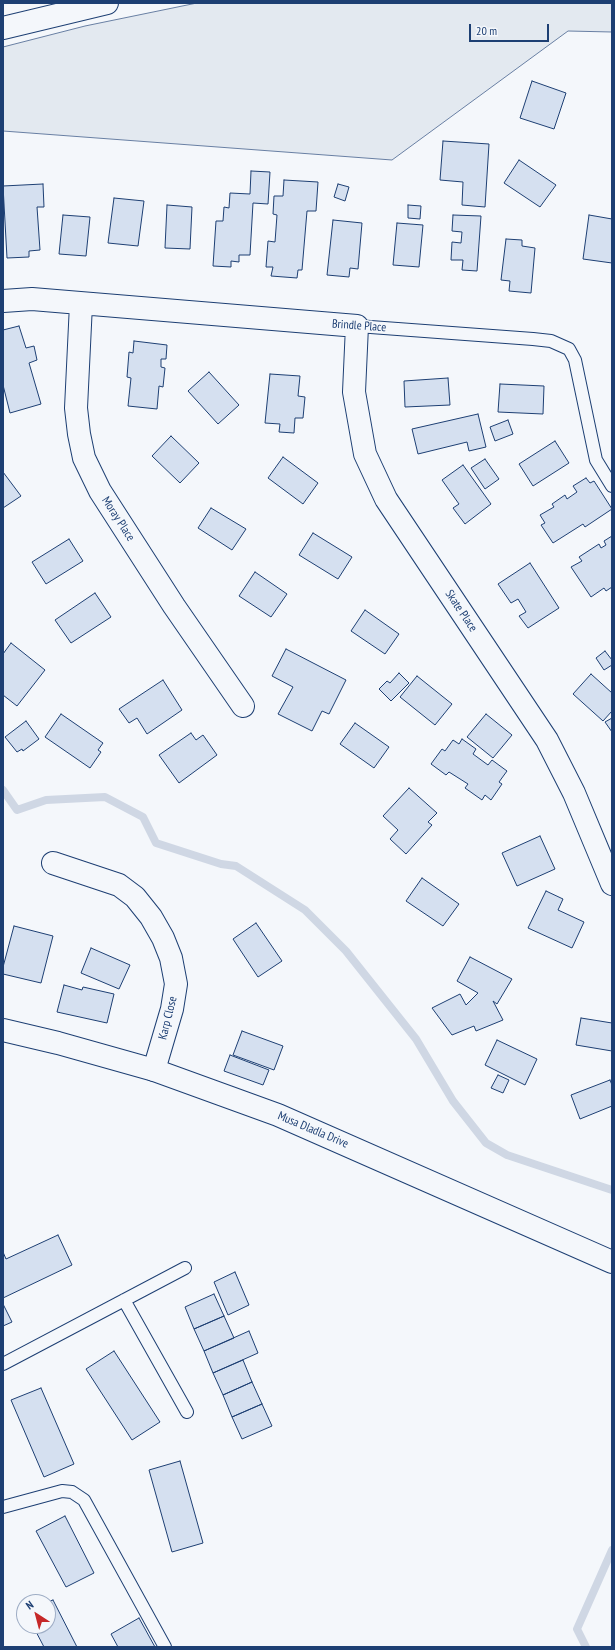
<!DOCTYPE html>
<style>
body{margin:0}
#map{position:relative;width:615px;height:1650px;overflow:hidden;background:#f4f7fb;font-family:"PT Sans Narrow",sans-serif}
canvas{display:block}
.frame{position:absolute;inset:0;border:4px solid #1d3f73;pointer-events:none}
.north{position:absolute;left:16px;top:1594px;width:40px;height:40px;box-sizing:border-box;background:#f4f7fb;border:1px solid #9eadc5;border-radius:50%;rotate:324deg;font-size:11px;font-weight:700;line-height:16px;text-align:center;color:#1d3f73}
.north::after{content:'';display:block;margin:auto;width:14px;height:18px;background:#c62828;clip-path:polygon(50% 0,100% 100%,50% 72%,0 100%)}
.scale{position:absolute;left:469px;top:24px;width:80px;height:18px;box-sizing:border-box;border:2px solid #1d3f73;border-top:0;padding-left:5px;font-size:12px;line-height:14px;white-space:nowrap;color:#1d3f73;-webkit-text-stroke:3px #f4f7fb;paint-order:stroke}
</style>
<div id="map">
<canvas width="615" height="1650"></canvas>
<div class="frame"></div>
<div class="north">N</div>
<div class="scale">20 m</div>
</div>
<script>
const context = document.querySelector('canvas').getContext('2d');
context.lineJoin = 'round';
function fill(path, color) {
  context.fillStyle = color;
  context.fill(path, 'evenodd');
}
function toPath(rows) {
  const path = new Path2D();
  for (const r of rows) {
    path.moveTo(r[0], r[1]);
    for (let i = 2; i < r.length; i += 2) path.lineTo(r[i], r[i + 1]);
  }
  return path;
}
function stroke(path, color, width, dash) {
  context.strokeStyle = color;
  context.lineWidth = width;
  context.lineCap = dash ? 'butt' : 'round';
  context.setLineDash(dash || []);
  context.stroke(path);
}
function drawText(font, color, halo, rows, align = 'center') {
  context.font = font + ' "PT Sans Narrow",sans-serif';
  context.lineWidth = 3;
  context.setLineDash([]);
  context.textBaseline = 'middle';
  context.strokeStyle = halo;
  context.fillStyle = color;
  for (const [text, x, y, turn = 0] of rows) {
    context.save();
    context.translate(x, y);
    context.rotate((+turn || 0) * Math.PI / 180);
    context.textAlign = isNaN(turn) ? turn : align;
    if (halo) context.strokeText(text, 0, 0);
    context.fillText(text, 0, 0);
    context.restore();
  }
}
const green = toPath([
 [197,3,612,3,612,32,568,31,392,160,3,131,3,47,85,26,197,3]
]);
fill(green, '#e3e9f0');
stroke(green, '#687fa3', 1);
stroke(toPath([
 [3,790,17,810,46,800,105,797,143,817,156,843,221,864,236,866,305,910,346,951,416,1039,453,1101,486,1143,507,1155,612,1190],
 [586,1647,577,1629,612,1550]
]), '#cfd7e4', 8);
const building = toPath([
 [532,81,566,93,554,129,520,118,532,81],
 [443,141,489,144,485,207,462,205,463,182,440,180,443,141],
 [519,160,556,185,540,207,504,183,519,160],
 [251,171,270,172,268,204,253,203,250,255,239,255,239,262,231,261,231,267,213,266,216,221,223,221,224,207,229,208,230,193,250,194,251,171],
 [284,180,318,182,316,211,307,211,302,270,298,270,297,278,271,276,273,267,266,267,268,241,275,242,277,215,273,214,274,196,283,196,284,180],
 [43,184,44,207,37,207,40,250,29,251,29,257,7,258,3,186,43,184],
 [338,184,349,187,345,201,334,197,338,184],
 [114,198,144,201,138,246,108,243,114,198],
 [167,205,192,207,190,249,165,248,167,205],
 [408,205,421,206,420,219,408,218,408,205],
 [63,215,90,217,86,256,59,254,63,215],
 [453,215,481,216,477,271,462,270,463,260,451,260,452,242,461,243,462,232,452,231,453,215],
 [589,215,612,219,612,263,583,259,589,215],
 [333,220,362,223,358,269,350,268,349,277,327,275,333,220],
 [397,223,423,225,419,267,393,265,397,223],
 [506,239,522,240,522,246,535,248,531,293,509,291,510,281,501,280,506,239],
 [19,326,26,348,34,346,37,360,29,363,41,404,10,413,3,385,3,330,19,326],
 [134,341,167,345,166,359,161,359,161,367,165,368,163,387,159,386,157,409,128,406,131,378,127,377,129,352,133,353,134,341],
 [209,372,239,405,218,424,188,391,209,372],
 [270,374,300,376,298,396,305,397,303,418,295,418,294,433,279,432,280,424,265,423,270,374],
 [448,378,450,405,405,407,404,381,448,378],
 [500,384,544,386,543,414,498,412,500,384],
 [478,414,486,447,469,451,467,442,418,454,412,429,478,414],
 [508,420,513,434,495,441,490,427,508,420],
 [171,436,199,463,180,483,152,456,171,436],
 [555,441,569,463,533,486,519,464,555,441],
 [283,457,318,483,303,504,268,478,283,457],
 [485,459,499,479,485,489,471,468,485,459],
 [463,465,491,504,465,524,453,508,459,504,442,480,463,465],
 [3,472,21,496,3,508,3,472],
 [586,478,590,483,594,481,612,509,585,527,583,524,553,543,541,525,545,523,540,515,554,507,552,504,565,495,567,499,577,492,573,486,586,478],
 [211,508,246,529,232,550,198,528,211,508],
 [313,533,352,557,338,579,299,555,313,533],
 [612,536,612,587,606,591,604,588,591,597,571,567,582,561,579,557,599,544,601,548,606,545,604,541,612,536],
 [69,539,83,561,46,584,32,562,69,539],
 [530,563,559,608,528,628,519,616,526,612,518,599,511,603,498,584,530,563],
 [255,572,287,594,271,617,239,596,255,572],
 [95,593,111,617,71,643,55,620,95,593],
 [365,610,399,634,385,654,351,631,365,610],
 [11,643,45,670,17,706,3,695,3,654,11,643],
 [286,649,346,680,329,714,322,711,312,731,278,714,293,687,272,676,286,649],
 [605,651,612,660,612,665,604,670,596,658,605,651],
 [399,673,409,683,391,701,379,689,387,681,390,683,399,673],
 [591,674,612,693,612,711,603,721,573,694,591,674],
 [417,676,452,704,435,725,400,697,417,676],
 [163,680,182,710,147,734,137,718,129,723,119,709,163,680],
 [61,714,103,743,98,750,101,752,90,768,45,737,61,714],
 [486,714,512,735,493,758,467,737,486,714],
 [612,718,612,732,605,722,612,718],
 [26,721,39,739,23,751,22,749,17,752,5,737,26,721],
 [355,723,389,747,374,768,340,744,355,723],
 [191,733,196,740,203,735,217,755,179,783,159,755,191,733],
 [462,739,476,749,473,754,488,765,492,760,507,771,499,782,502,784,491,800,485,795,482,800,465,788,468,784,449,772,446,775,431,764,442,749,445,751,453,740,459,744,462,739],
 [409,788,437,813,428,822,432,825,406,854,390,839,398,830,383,816,409,788],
 [540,836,555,869,517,886,502,853,540,836],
 [422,878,459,904,443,926,406,901,422,878],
 [546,891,563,899,558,910,584,922,572,948,528,928,546,891],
 [256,923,282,961,258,977,233,939,256,923],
 [14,926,53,936,41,983,3,974,3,967,14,926],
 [91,948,130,965,119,989,81,973,91,948],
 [470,957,512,979,497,1004,493,1001,503,1020,476,1031,474,1026,452,1035,432,1008,460,994,466,1005,478,993,457,981,470,957],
 [64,985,82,990,83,987,114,994,107,1023,57,1012,64,985],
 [581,1018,612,1023,612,1051,576,1045,581,1018],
 [242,1031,283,1046,274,1070,233,1055,242,1031],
 [497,1040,537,1059,525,1085,485,1065,497,1040],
 [230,1055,269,1070,263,1085,224,1071,230,1055],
 [498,1075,509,1080,503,1093,491,1088,498,1075],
 [610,1080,612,1085,612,1106,580,1119,571,1095,610,1080],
 [58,1235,72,1265,3,1298,3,1252,6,1259,58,1235],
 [235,1272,249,1305,228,1315,214,1282,235,1272],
 [214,1294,224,1316,194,1329,185,1307,214,1294],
 [3,1304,12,1322,3,1326,3,1304],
 [224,1316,234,1338,204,1351,194,1329,224,1316],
 [249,1331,258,1353,213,1373,204,1351,249,1331],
 [114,1351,160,1422,132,1440,86,1369,114,1351],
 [243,1360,252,1382,223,1395,213,1373,243,1360],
 [252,1382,262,1404,232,1417,223,1395,252,1382],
 [41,1388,74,1464,44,1477,11,1400,41,1388],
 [262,1404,272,1426,242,1439,232,1417,262,1404],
 [180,1461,203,1543,172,1552,149,1470,180,1461],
 [65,1516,94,1573,66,1587,36,1531,65,1516],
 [53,1600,77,1647,44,1647,33,1626,48,1626,48,1602,53,1600],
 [139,1618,155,1647,118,1647,111,1634,139,1618]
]);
fill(building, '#d5e0f0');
stroke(building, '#1d3f73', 1);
const service = toPath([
 [357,326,533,339,551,341,569,349,575,360,596,460,612,486],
 [124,1300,187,1412],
 [3,1364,185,1268],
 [3,1507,62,1491,72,1492,84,1500,165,1647]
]);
const minor = toPath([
 [3,301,32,299,357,326,354,392,365,454,386,499,547,740,574,793,612,884],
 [81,304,76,408,79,434,84,458,100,491,174,606,243,706],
 [53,863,119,885,135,897,151,917,163,938,171,958,176,984,172,1009,154,1070]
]);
const tertiary = toPath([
 [3,1030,58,1043,154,1070,278,1115,612,1262]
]);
const primary = toPath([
 [3,28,107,3]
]);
stroke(service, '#1d3f73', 14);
stroke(minor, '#1d3f73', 24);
stroke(tertiary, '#1d3f73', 24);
stroke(primary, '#1d3f73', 24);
stroke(service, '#f4f7fb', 12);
stroke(minor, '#f4f7fb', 22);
stroke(tertiary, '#f4f7fb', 22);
stroke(primary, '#f4f7fb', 22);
drawText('12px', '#1d3f73', '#f4f7fb', [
 ["Brindle Place",359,326,4],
 ["Moray Place",118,519,57],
 ["Skate Place",461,611,56],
 ["Karp Close",168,1018,-76],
 ["Musa Dladla Drive",313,1130,23]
]);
</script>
